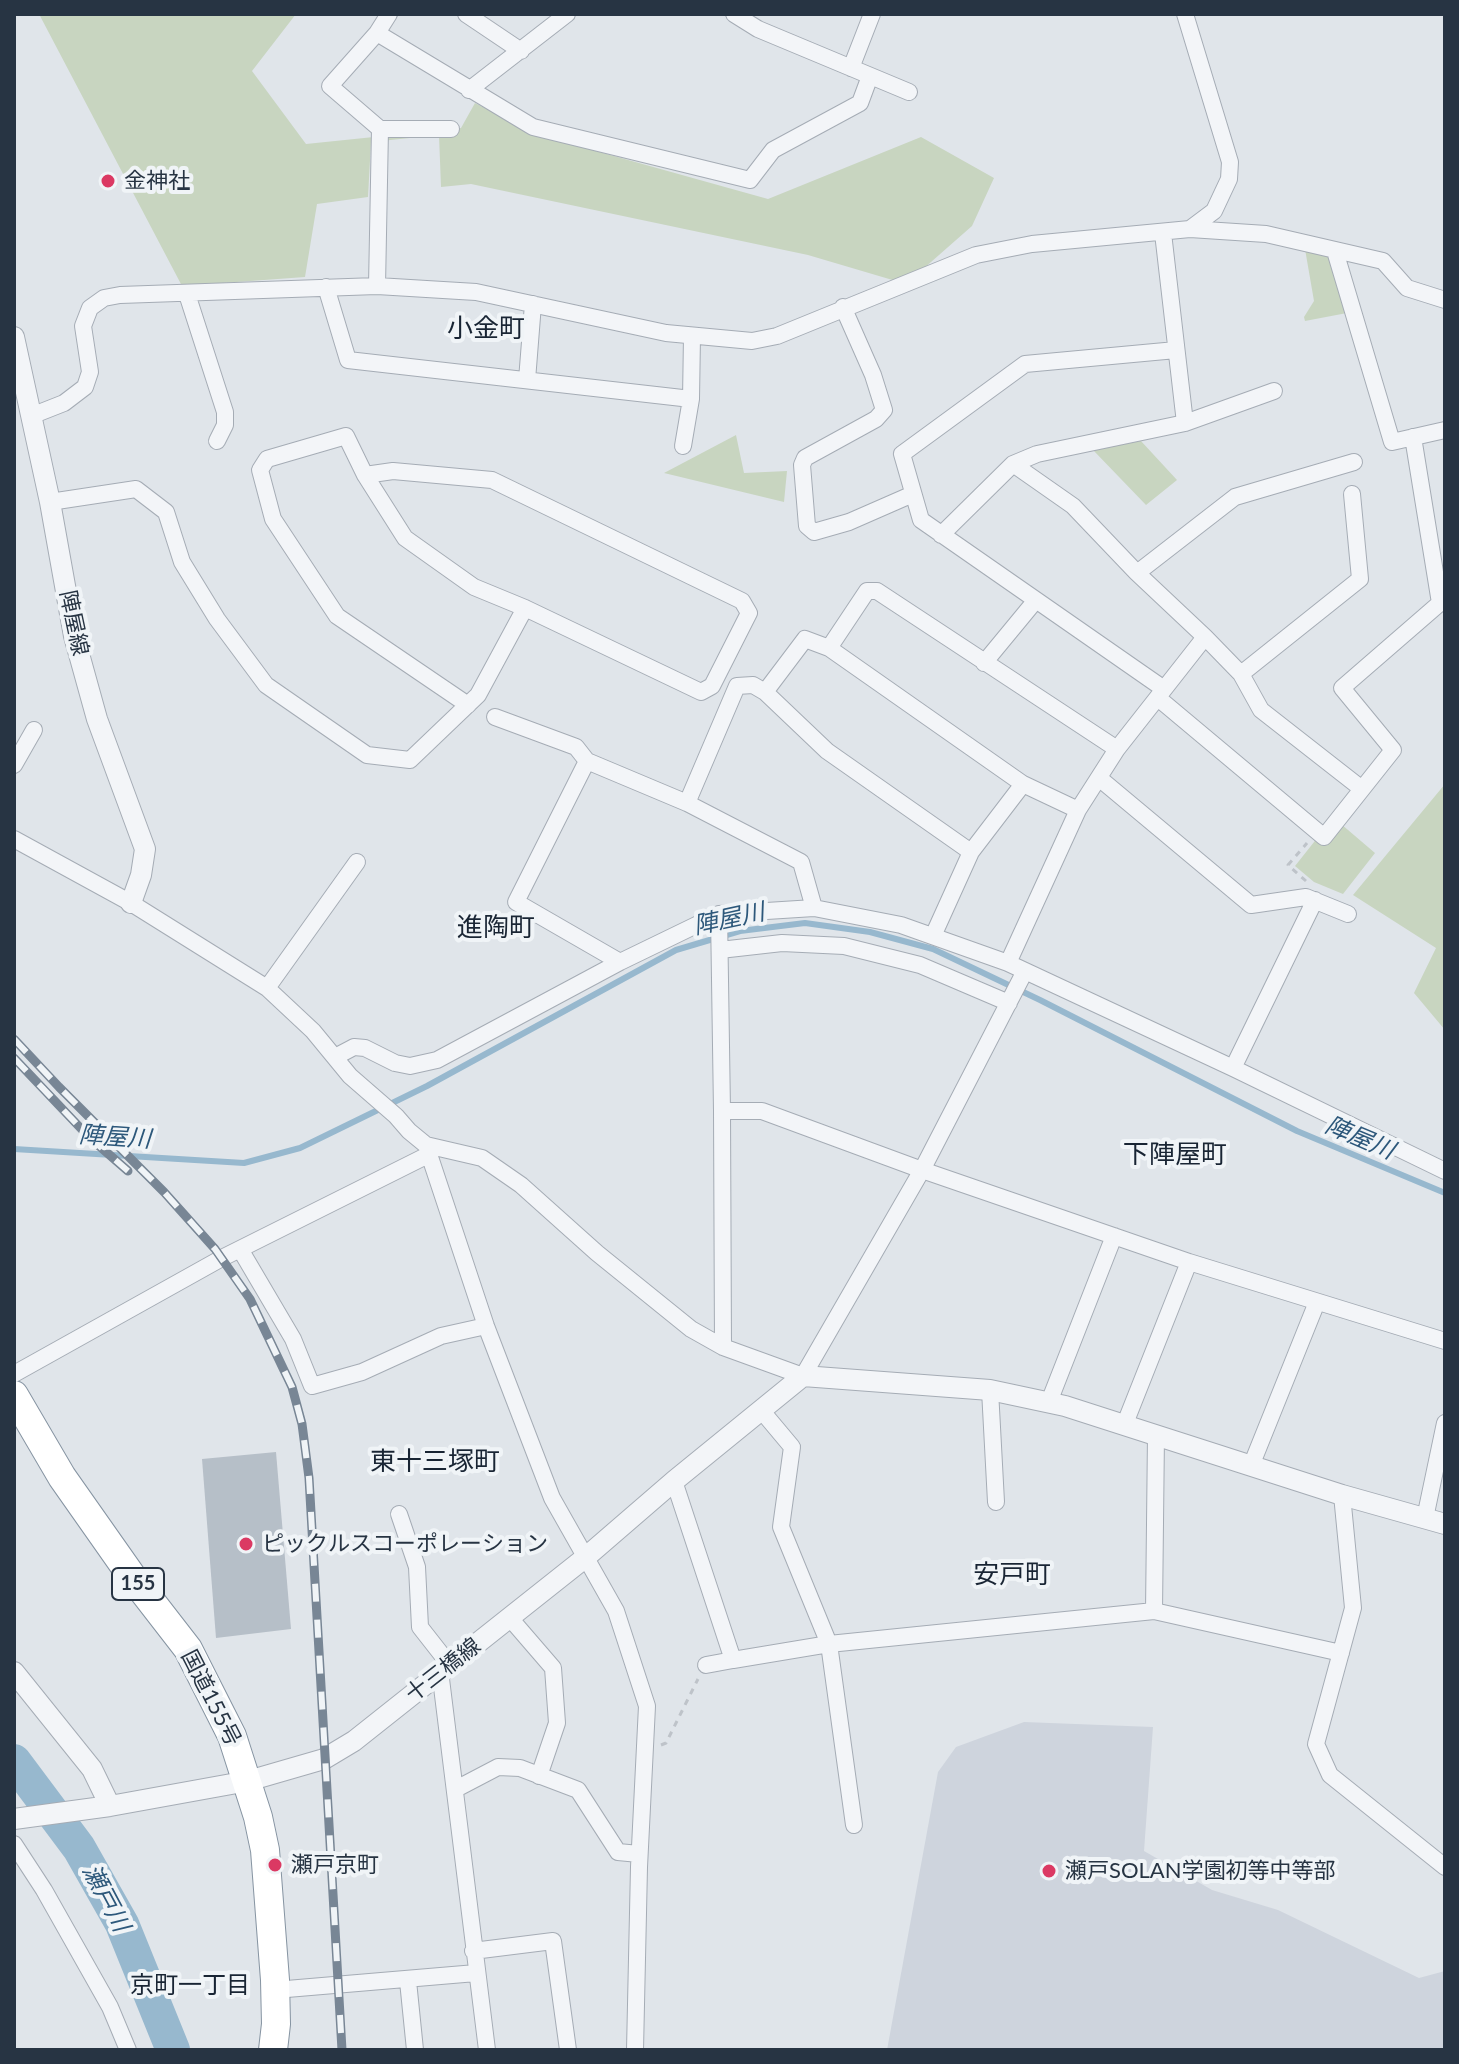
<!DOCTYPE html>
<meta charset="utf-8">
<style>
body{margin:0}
#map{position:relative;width:1459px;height:2064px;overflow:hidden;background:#e0e5ea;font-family:Lato,sans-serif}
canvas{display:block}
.frame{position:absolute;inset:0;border:16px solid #273443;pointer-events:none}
</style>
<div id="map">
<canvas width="1459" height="2064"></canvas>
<div class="frame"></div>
</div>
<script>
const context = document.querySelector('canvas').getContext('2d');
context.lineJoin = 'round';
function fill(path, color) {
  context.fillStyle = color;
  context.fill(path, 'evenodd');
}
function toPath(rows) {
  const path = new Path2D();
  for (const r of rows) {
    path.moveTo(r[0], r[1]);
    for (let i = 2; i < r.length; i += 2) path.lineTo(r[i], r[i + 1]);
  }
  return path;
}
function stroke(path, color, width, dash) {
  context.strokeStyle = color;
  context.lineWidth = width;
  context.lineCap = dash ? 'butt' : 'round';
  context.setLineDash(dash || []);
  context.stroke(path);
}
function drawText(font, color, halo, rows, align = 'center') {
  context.font = font + ' Lato,"Noto Sans JP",sans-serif';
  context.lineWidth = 8;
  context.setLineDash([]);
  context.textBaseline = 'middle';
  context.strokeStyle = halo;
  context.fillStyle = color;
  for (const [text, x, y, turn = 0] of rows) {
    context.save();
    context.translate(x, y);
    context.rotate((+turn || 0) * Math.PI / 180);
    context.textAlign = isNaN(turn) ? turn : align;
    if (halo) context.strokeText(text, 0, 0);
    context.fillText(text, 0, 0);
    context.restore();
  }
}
fill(toPath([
 [1024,1722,1153,1727,1144,1851,1212,1890,1278,1910,1419,1978,1445,1971,1445,2050,887,2050,938,1772,956,1747]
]), '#ced4dd');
fill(toPath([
 [39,14,296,14,252,71,306,144,461,128,475,103,535,134,768,199,921,137,994,178,972,226,906,284,808,255,471,184,441,187,439,135,371,142,368,197,317,204,305,277,182,286],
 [1305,249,1334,254,1347,313,1305,321,1304,317,1314,301],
 [736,435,744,473,787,471,784,502,664,473],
 [1141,441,1177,480,1146,505,1093,450],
 [1445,784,1445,1030,1414,993,1436,948,1353,895],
 [1341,824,1375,853,1343,894,1314,882,1295,866,1318,837]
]), '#c8d5c0');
stroke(toPath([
 [14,1149,244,1163,300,1148,427,1086,676,950,740,931,805,923,870,932,933,949,1040,1000,1297,1131,1445,1193]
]), '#97b8ce', 6);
stroke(toPath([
 [14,1761,79,1848,122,1924,173,2050]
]), '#97b8ce', 34);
fill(toPath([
 [276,1452,291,1629,216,1638,202,1459]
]), '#b6bfc8');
const minor = toPath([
 [466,14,521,51],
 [734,14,758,29,909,92],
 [1185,14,1230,162,1229,179,1214,211,1190,229],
 [377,33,389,14],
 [851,68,872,14],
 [469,90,567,14],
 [380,129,330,86,377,33,533,127,750,180,773,150,860,103,870,76],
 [1163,233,1185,423],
 [1335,251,1392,442,1445,430],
 [377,286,380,129,451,129],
 [326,287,348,360,691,399],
 [187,294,225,412,225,425,217,441],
 [843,307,873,375,884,410,876,419,805,458,802,465,807,526,814,532,849,522,913,494],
 [527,380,533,304],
 [31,416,64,403,85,387,90,372,83,326,90,308,104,298,120,295,377,286,476,292,666,333,752,341,777,336,976,255,1032,244,1190,229,1266,234,1383,261,1407,288,1445,300],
 [683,446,691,399,692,336],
 [1013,464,1073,506,1137,573],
 [365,475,393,471,492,480,742,601,749,613,712,686,701,692,525,608,474,587,405,538,365,475,346,436,267,459,260,470,273,519,337,616,468,705],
 [50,502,136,489,166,512,182,562,217,619,266,685,367,755,410,760,478,695,525,608],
 [941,535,1013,464,1037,454,1185,423,1274,391],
 [1205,637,1241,674,1261,710,1362,789],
 [829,648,867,591,877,591,1117,749],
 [984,663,1036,600],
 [1241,674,1360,579,1352,494],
 [1164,689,921,520,902,454,1025,364,1176,350],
 [765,692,827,751,971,852],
 [1158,698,1324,837,1393,750,1342,688,1440,603,1413,437],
 [495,717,576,747,587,761,687,803],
 [587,761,516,902,620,962],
 [14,765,34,730],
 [1099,778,1251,905,1306,897,1348,914],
 [14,839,131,903,267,988,313,1031,350,1076,396,1116,409,1131,426,1145,482,1158,521,1185,597,1253,691,1329,723,1347,803,1376,922,1170,1025,971],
 [814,908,801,862,687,803,737,686,753,685,765,692,805,639,829,648,1023,784,1078,810],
 [719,914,722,1111,723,1347],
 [933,936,971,852,1023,784],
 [720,950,782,943,844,946,920,965,1009,1003],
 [1008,963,1078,810,1117,749,1205,637,1137,573,1235,497,1354,462],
 [267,988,357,862],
 [335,1057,354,1047,365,1048,395,1063,410,1066,437,1060,620,962,719,914,814,908,901,925,1008,963,1233,1068,1445,1171],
 [1233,1068,1315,900],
 [722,1111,762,1111,922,1170,1189,1262,1445,1341],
 [426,1145,486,1326,552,1498,616,1611,647,1706,639,1867,635,2050],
 [240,1249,293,1339,312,1386,362,1372,441,1336,486,1326],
 [14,1374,222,1258,428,1155],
 [990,1390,996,1502],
 [1049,1402,1114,1236],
 [761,1410,792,1447,781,1527,829,1644,854,1825],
 [1124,1426,1189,1262],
 [1251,1466,1317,1302],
 [674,1481,733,1660,829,1644,1154,1611,1341,1653],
 [1342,1495,1353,1608,1316,1744,1330,1775,1445,1867],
 [399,1514,417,1567,420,1627,449,1664],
 [1425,1518,1445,1423],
 [1154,1611,1156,1435],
 [509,1617,553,1668,557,1723,539,1776],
 [706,1665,733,1660],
 [440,1671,487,2050],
 [456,1789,498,1767,520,1768,578,1790,618,1852,639,1854],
 [14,1844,44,1890,110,2007,128,2050],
 [473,1951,553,1941,568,2050],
 [408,1981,415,2050],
 [275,1990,476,1973]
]);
const tertiary = toPath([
 [14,337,50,502,74,636,97,719,145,849,141,875,131,903],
 [14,1672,92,1769,110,1806],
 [14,1819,110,1806,248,1781,324,1759,354,1741,586,1557,674,1481,803,1376,990,1390,1065,1406,1342,1495,1445,1524]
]);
const trunk = toPath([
 [14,1395,62,1477,133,1578,188,1649,232,1736,258,1817,265,1850,275,1980,276,2024,273,2050]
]);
stroke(minor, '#a5acb5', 18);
stroke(tertiary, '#a5acb5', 22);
stroke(trunk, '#8694a2', 30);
stroke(toPath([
 [1306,881,1288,865,1307,843],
 [661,1745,666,1743,698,1679]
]), '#bec3c9', 3, [6, 6]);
stroke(minor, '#f3f5f8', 16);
stroke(tertiary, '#f3f5f8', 20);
stroke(trunk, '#fff', 28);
const rail = toPath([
 [14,1039,59,1087,164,1192,215,1249,250,1299,292,1387,302,1424,309,1478,342,2050],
 [14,1058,89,1137,128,1171]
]);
stroke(rail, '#788695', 9);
stroke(rail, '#f0f4f7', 6, [18]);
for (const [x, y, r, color] of [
 [108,181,8,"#db3963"],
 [246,1544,8,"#db3963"],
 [275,1865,8,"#db3963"],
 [1049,1871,8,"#db3963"]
]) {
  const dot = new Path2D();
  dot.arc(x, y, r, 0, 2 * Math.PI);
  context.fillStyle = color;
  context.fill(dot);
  stroke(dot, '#f0f4f7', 3);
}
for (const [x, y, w] of [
 [138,1584,52]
]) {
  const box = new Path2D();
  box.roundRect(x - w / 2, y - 16, w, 32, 6);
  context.fillStyle = '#f0f4f7';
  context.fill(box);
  stroke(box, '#273443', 2);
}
drawText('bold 20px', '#273443', null, [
 ["155",138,1584]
]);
drawText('22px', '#273443', '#f0f4f7', [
 ["金神社",124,181],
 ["ピックルスコーポレーション",262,1544],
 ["瀬戸京町",291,1865],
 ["瀬戸SOLAN学園初等中等部",1065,1871]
], 'left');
drawText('22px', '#273443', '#f0f4f7', [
 ["陣屋線",74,623,78],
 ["十三橋線",443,1670,-38],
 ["国道155号",211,1698,63]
]);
drawText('italic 24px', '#2d587b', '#f0f4f7', [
 ["陣屋川",729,919,-12],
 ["陣屋川",115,1137,4],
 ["陣屋川",1360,1138,23],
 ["瀬戸川",106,1898,62]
]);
drawText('24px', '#192534', '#f0f4f7', [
 ["京町一丁目",190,1985]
]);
drawText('26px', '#192534', '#f0f4f7', [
 ["小金町",486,329],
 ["進陶町",496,928],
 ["下陣屋町",1175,1155],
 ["東十三塚町",435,1462],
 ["安戸町",1012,1575]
]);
</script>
